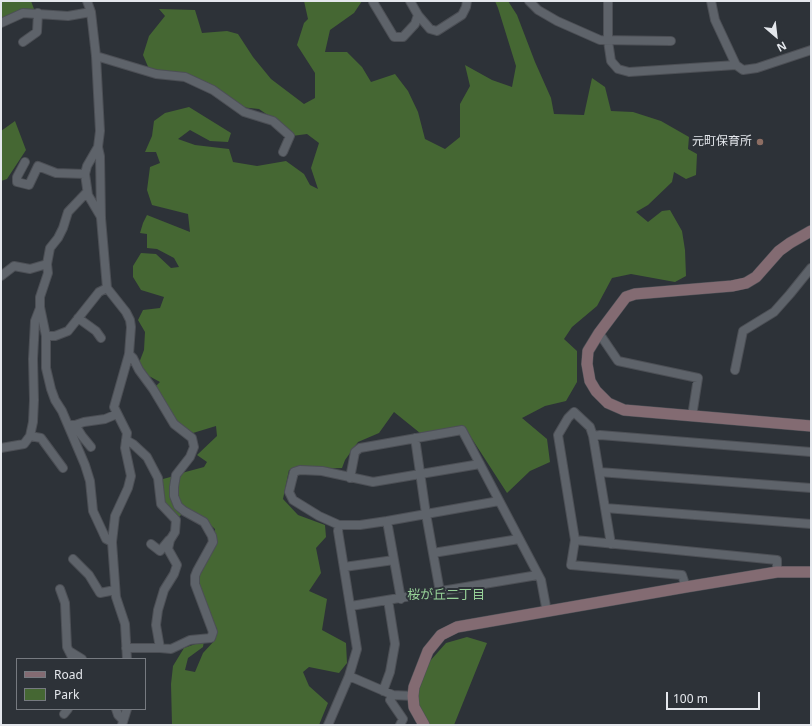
<!DOCTYPE html>
<meta charset="utf-8">
<style>
body{margin:0}
#map{position:relative;width:812px;height:726px;overflow:hidden;background:#2d3238;font-family:"Noto Sans",sans-serif}
canvas{display:block}
.frame{position:absolute;inset:0;border:2px solid #e4e7ec;pointer-events:none}
.legend{position:absolute;left:16px;top:658px;width:130px;height:52px;box-sizing:border-box;background:#2d3238;border:1px solid #767a80;margin:0;padding:5px 7px;list-style:none;font-size:12px;color:#e4e7ec}
.legend li{display:flex;align-items:center;gap:8px;height:20px}
.legend b{width:20px;border:1px solid #767a80}
.north{position:absolute;left:756px;top:16px;width:40px;height:40px;-webkit-text-stroke:3px #2d3238;paint-order:stroke;rotate:152deg;font-size:11px;font-weight:700;line-height:16px;text-align:center;color:#e4e7ec}
.north::after{content:'';display:block;margin:auto;width:14px;height:18px;background:#e4e7ec;clip-path:polygon(50% 0,100% 100%,50% 72%,0 100%)}
.scale{position:absolute;left:666px;top:692px;width:94px;height:18px;box-sizing:border-box;border:2px solid #e4e7ec;border-top:0;padding-left:5px;font-size:12px;line-height:14px;white-space:nowrap;color:#e4e7ec;-webkit-text-stroke:3px #2d3238;paint-order:stroke}
</style>
<div id="map">
<canvas width="812" height="726"></canvas>
<div class="frame"></div>
<ul class="legend">
<li><b style="height:5px;background:#836b72"></b>Road</li>
<li><b style="height:11px;background:#456733"></b>Park</li>
</ul>
<div class="north">N</div>
<div class="scale">100 m</div>
</div>
<script>
const context = document.querySelector('canvas').getContext('2d');
context.lineJoin = 'round';
function fill(path, color) {
  context.fillStyle = color;
  context.fill(path, 'evenodd');
}
function toPath(rows) {
  const path = new Path2D();
  for (const r of rows) {
    path.moveTo(r[0], r[1]);
    for (let i = 2; i < r.length; i += 2) path.lineTo(r[i], r[i + 1]);
  }
  return path;
}
function stroke(path, color, width, dash) {
  context.strokeStyle = color;
  context.lineWidth = width;
  context.lineCap = dash ? 'butt' : 'round';
  context.setLineDash(dash || []);
  context.stroke(path);
}
function drawText(font, color, halo, rows, align = 'center') {
  context.font = font + ' "Noto Sans","Noto Sans JP",sans-serif';
  context.lineWidth = 4;
  context.setLineDash([]);
  context.textBaseline = 'middle';
  context.strokeStyle = halo;
  context.fillStyle = color;
  for (const [text, x, y, turn = 0] of rows) {
    context.save();
    context.translate(x, y);
    context.rotate((+turn || 0) * Math.PI / 180);
    context.textAlign = isNaN(turn) ? turn : align;
    if (halo) context.strokeText(text, 0, 0);
    context.fillText(text, 0, 0);
    context.restore();
  }
}
fill(toPath([
 [1,1,31,1,34,9,15,13,1,20],
 [304,1,362,1,354,13,330,30,325,52,347,52,362,67,371,82,395,74,408,91,418,112,425,139,445,149,460,137,460,104,470,86,465,65,492,80,512,87,516,66,498,8,495,1,508,1,517,15,535,62,551,98,554,114,584,115,592,78,605,87,611,111,633,112,661,121,689,137,688,149,697,154,696,175,686,179,674,172,672,182,648,205,636,212,648,222,662,211,670,210,682,231,685,250,686,276,675,282,631,274,612,278,597,306,572,327,564,339,577,351,577,382,566,401,545,406,522,418,547,439,550,462,530,471,507,493,465,428,420,433,394,412,379,433,358,442,345,460,342,468,289,470,283,499,298,515,325,525,326,537,316,548,321,573,309,591,327,599,322,630,346,643,347,663,339,673,309,667,303,672,309,686,328,703,319,725,172,725,171,684,173,666,184,648,204,641,203,647,188,658,185,670,195,672,203,653,215,640,217,629,197,589,196,580,215,544,215,529,205,520,178,503,178,474,204,467,207,462,197,455,217,436,216,426,193,433,177,422,170,413,156,386,160,382,149,376,139,363,144,350,145,332,138,320,143,310,160,308,164,297,141,290,133,277,133,266,141,253,156,254,171,268,179,267,174,258,157,249,147,248,147,234,140,233,143,223,147,215,190,232,188,214,152,205,147,190,150,167,160,163,156,152,145,152,152,136,154,121,165,113,189,107,231,133,228,142,210,141,190,130,178,139,195,145,229,149,233,162,257,166,286,161,304,174,310,185,318,189,311,168,319,143,307,134,292,136,275,120,259,109,240,107,215,89,149,69,143,55,149,36,165,16,159,9,195,10,202,33,227,31,238,34,253,57,271,79,304,104,315,98,315,73,297,45,304,23,308,19],
 [15,121,26,150,7,179,1,181,1,131],
 [174,476,182,514,178,518,164,503,161,489,163,479],
 [467,637,487,643,454,725,427,725,417,699,421,679,430,661,446,643]
]), '#456733');
const street = toPath([
 [87,1,91,12,96,56,100,131,98,147,100,156,101,218,107,288,126,312,130,320,131,327,129,354,114,407,127,433,125,448,131,476,128,488,115,516,112,542,116,597,125,624,127,659],
 [410,1,418,15,430,29,437,31,462,15,466,7,467,1],
 [529,1,538,10,557,21,600,40,671,41],
 [608,1,608,41,611,61,618,69,629,72,736,65],
 [711,1,715,20,736,65,743,70,757,68,811,50],
 [373,2,394,37,403,37,415,24,418,15],
 [1,23,23,13,68,16,91,12],
 [23,42,37,32,38,13],
 [96,56,156,74,185,77,213,90,244,112,273,121,290,136,283,152],
 [98,147,87,166,85,174,88,195,101,217],
 [25,162,17,177,17,182,29,185,38,166,56,173,85,174],
 [87,192,68,212,63,228,58,238,50,248,47,264,48,273,40,297,40,307,46,336,46,368,51,389,55,400,62,411,85,465,90,481,93,511,106,539,112,542],
 [1,276,14,266,30,269,47,264],
 [78,318,96,331,101,338],
 [599,333,618,361,698,378,692,416],
 [46,336,55,336,68,331,99,292,107,288],
 [735,370,743,331,774,312,790,294,811,268],
 [69,425,75,425,84,422,105,419,117,414],
 [75,425,82,436,91,447],
 [30,436,41,438,63,468],
 [593,436,600,435,811,452],
 [415,438,426,514,440,592],
 [126,440,133,444,147,457,158,478,161,504,176,520,175,532,170,540,168,549,177,565,174,574,164,590,158,610,156,625,160,648],
 [1,448,24,444,30,436,33,422,34,400,33,359,35,321,40,308],
 [480,464,373,482,322,471,300,470,294,472,289,492,293,500,319,516,339,525,360,525,387,521,499,501],
 [599,472,811,488],
 [350,478,355,452,360,448,462,430,541,580,547,612],
 [605,508,811,524],
 [387,521,401,599],
 [575,540,777,560,777,572],
 [151,544,160,551,169,540],
 [611,544,593,436,590,427,574,412,568,418,558,435,575,540,571,565,682,575,686,587],
 [433,553,519,539],
 [73,559,89,575,100,593,115,590],
 [344,567,394,560],
 [60,589,65,603,67,647,73,659],
 [351,606,538,575],
 [126,648,160,648,171,649,190,640,211,638,213,632,195,584,195,576,197,571,213,542,212,536,204,522,184,511,178,506,174,496,174,487,176,475,190,457,194,447,192,438,174,424,153,389,139,370,133,358,129,354],
 [69,651,82,659],
 [349,676,393,695,413,696],
 [383,691,390,672,395,644,388,600],
 [393,695,390,700,403,719,400,725],
 [116,709,118,715,123,720],
 [64,714,68,709],
 [122,725,127,709],
 [328,725,349,676,357,649,338,531,339,525]
]);
const secondary = toPath([
 [811,231,790,243,779,251,756,277,746,283,732,286,635,294,626,297,599,333,588,351,587,364,590,381,596,391,608,403,624,410,811,426],
 [424,725,414,707,413,696,414,687,428,651,441,635,457,627,686,587,777,572,811,572]
]);
stroke(street, '#4c4f55', 10);
stroke(secondary, '#4c4f55', 12);
stroke(street, '#5e636a', 8);
stroke(secondary, '#836b72', 11);
for (const [x, y, r, color] of [
 [760,142,4,"#8d6e63"]
]) {
  const dot = new Path2D();
  dot.arc(x, y, r, 0, 2 * Math.PI);
  context.fillStyle = color;
  context.fill(dot);
  stroke(dot, '#2d3238', 1.5);
}
drawText('12px', '#e4e7ec', '#2d3238', [
 ["元町保育所",752,142]
], 'right');
drawText('13px', '#97d198', '#2d3238', [
 ["桜が丘二丁目",446,595]
]);
</script>
